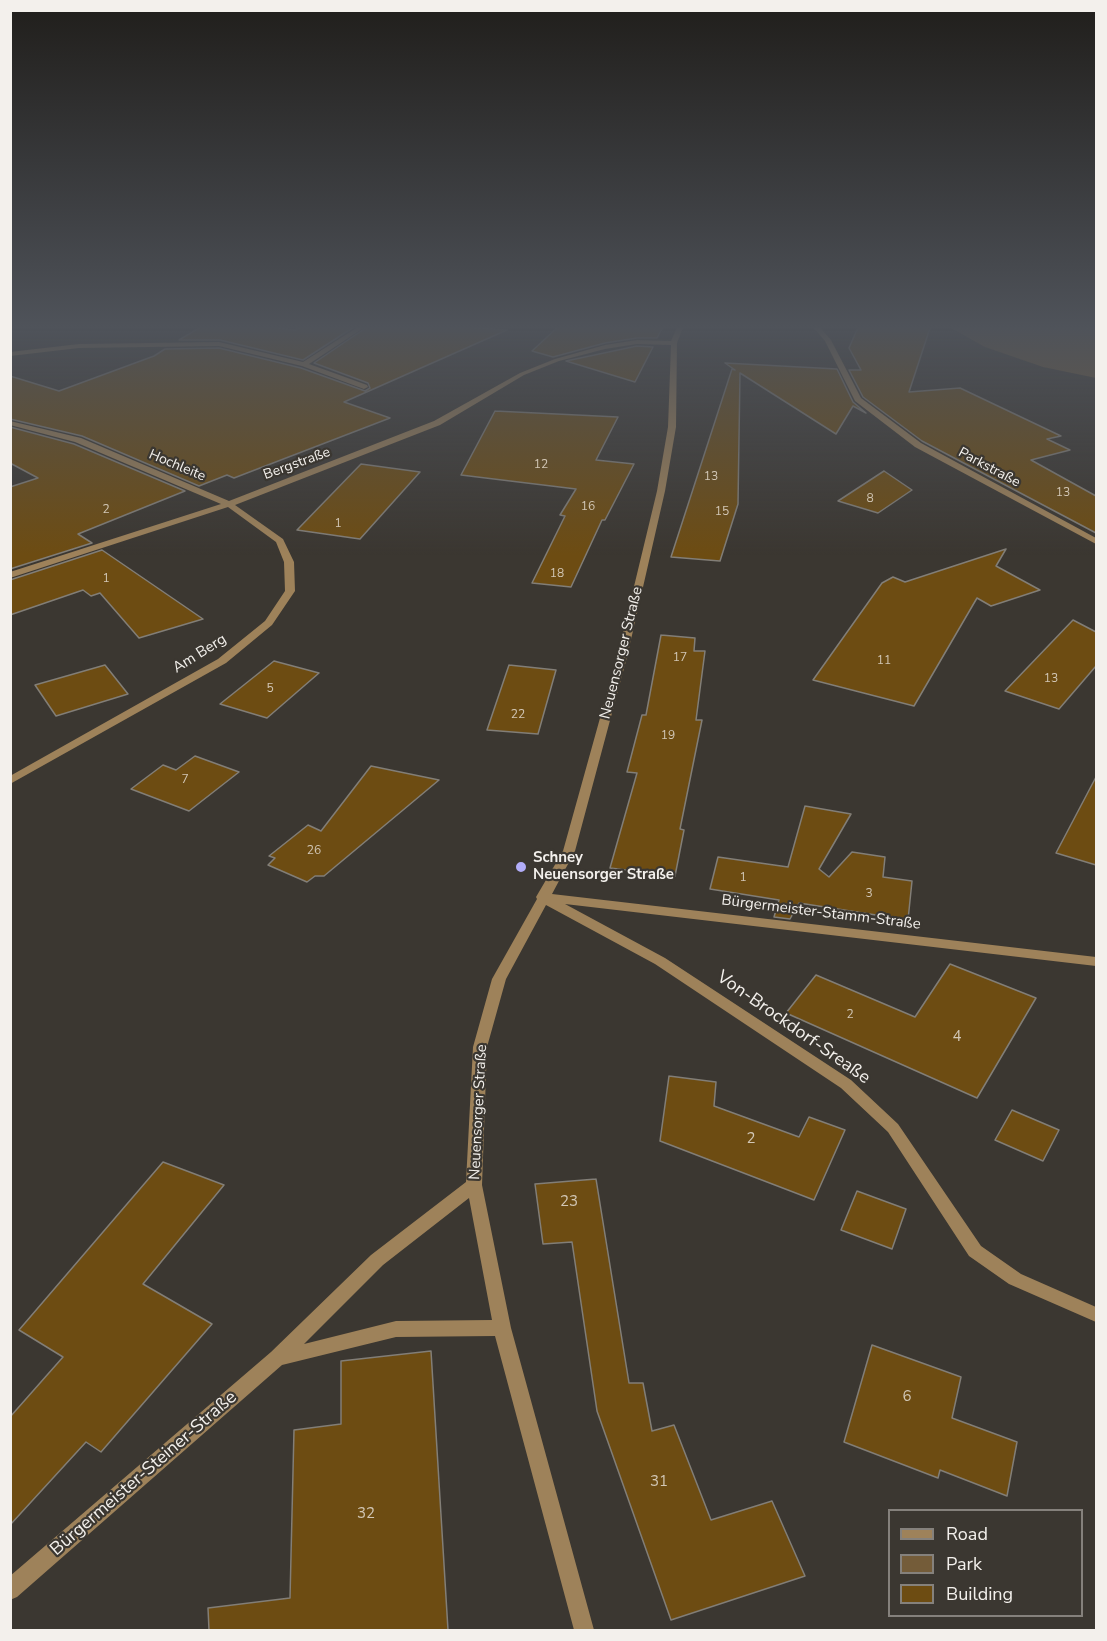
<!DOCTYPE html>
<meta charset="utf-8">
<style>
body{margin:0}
#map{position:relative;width:1107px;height:1641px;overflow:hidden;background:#3b3731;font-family:"Nunito Sans",sans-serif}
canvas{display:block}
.frame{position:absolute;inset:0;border:12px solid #f3f0ec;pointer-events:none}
.legend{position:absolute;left:888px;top:1509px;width:195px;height:108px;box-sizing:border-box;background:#3b3731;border:2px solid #85817c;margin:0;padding:8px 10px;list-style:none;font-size:18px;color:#f3f0ec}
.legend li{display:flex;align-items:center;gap:12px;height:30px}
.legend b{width:30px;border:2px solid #85817c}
</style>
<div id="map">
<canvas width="1107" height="1641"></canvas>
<div class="frame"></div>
<ul class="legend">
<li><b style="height:8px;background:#9e825a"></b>Road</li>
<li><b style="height:16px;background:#745c39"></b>Park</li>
<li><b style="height:16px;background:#6d4c12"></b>Building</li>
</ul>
</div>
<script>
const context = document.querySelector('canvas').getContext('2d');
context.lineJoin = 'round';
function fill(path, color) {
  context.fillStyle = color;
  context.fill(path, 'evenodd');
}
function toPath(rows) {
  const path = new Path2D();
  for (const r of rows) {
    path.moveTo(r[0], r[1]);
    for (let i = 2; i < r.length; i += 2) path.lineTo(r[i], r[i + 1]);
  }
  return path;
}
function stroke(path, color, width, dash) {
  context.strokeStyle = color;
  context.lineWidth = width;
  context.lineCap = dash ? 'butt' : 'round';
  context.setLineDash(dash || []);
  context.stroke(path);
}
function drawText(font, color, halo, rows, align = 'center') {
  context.font = font + ' "Nunito Sans",sans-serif';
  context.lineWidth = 4.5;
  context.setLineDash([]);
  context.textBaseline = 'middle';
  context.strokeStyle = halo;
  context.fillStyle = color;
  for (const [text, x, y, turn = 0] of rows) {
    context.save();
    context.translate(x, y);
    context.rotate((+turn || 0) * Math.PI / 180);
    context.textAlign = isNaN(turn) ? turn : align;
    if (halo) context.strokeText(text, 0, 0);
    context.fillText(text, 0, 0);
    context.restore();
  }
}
fill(toPath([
 [945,325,1096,325,1096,378,1043,367,985,347]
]), '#745c39');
const building = toPath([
 [204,325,254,325,295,330,304,325,357,325,303,360,220,340,179,340,204,325],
 [370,325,440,325,507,330,344,402,390,418,234,478,227,475,199,486,82,436,10,419,10,376,59,391,154,356,165,349,219,348,301,368,365,391,370,388,368,383,314,363,370,325],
 [560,325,664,325,657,338,637,338,605,343,553,357,532,351,560,325],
 [859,325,931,325,909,392,960,388,1061,436,1047,439,1070,450,1031,460,1096,496,1096,533,922,441,863,397,849,370,861,370,849,348,859,325],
 [637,346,653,347,635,382,566,361,637,346],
 [725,363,837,369,853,402,866,413,853,406,836,434,740,373,738,504,720,561,671,557,732,369,735,370,725,363],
 [495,411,618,417,596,460,634,464,605,520,602,520,571,587,532,583,565,516,560,515,576,489,461,475,495,411],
 [10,427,74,444,185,491,78,534,92,543,10,569,10,487,38,478,10,463,10,427],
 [361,464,420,472,360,539,297,530,361,464],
 [884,471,912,490,878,513,838,501,884,471],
 [1006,549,996,566,1040,590,991,606,977,598,914,706,813,680,882,583,893,577,905,582,1006,549],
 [102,550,203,619,139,638,100,593,91,596,83,590,10,615,10,580,102,550],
 [1073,620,1096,632,1096,666,1059,709,1005,691,1073,620],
 [661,635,695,638,694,651,705,651,696,720,702,720,680,829,684,830,675,876,610,868,637,773,627,772,642,715,646,715,661,635],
 [274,661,319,673,267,718,220,704,274,661],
 [105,665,128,694,56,716,35,685,105,665],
 [509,665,556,670,538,734,487,730,509,665],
 [195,756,239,772,189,811,131,789,163,765,176,770,195,756],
 [371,766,439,780,324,876,315,876,307,882,268,865,275,858,269,856,308,825,321,831,371,766],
 [1096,777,1096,865,1056,853,1096,777],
 [805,806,851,814,819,869,829,877,852,852,885,857,883,877,912,881,908,920,799,903,790,919,774,917,779,900,710,889,718,857,788,867,805,806],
 [950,964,1036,998,977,1098,786,1013,816,975,915,1017,950,964],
 [669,1076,716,1082,714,1106,799,1137,809,1117,845,1130,814,1200,660,1141,669,1076],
 [1012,1110,1059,1130,1043,1161,995,1140,1012,1110],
 [163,1162,224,1185,143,1284,212,1324,101,1452,86,1442,10,1525,10,1417,63,1357,19,1330,163,1162],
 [596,1179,629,1383,643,1383,652,1431,674,1425,711,1520,772,1501,805,1576,671,1620,597,1411,572,1242,543,1244,535,1184,596,1179],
 [857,1191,906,1209,892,1249,841,1230,857,1191],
 [872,1345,961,1377,952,1418,1017,1442,1007,1496,940,1470,938,1478,844,1442,872,1345],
 [431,1351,448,1630,209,1630,208,1608,290,1598,294,1430,341,1424,341,1361,431,1351]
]);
fill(building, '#6d4c12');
stroke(building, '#827e77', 1.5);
fill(toPath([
 [361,325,368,325,309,364,367,385,368,387,364,389,302,366,219,346,79,348,10,356,10,352,79,344,219,342,303,362,361,325],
 [678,325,684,325,677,343,676,427,665,491,627,657,575,851,552,894,1096,957,1096,966,565,904,665,958,851,1080,898,1124,981,1246,1021,1274,1096,1307,1096,1322,1009,1284,969,1256,888,1132,841,1088,655,964,546,905,506,979,487,1047,482,1185,511,1328,594,1630,574,1630,495,1336,396,1337,282,1365,17,1597,10,1600,10,1576,271,1352,371,1255,466,1182,473,1047,492,979,537,899,536,897,563,851,617,657,657,491,668,427,671,345,637,344,605,349,559,361,524,375,440,425,235,505,283,539,294,562,295,591,272,625,226,663,10,784,10,776,218,659,265,621,285,591,284,562,276,542,228,507,10,578,10,572,221,504,75,442,10,425,10,421,81,438,229,501,434,421,520,373,555,359,605,345,637,340,671,341,678,325],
 [469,1198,492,1320,396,1321,304,1344,383,1265,469,1198],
 [811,325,818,325,831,340,861,398,921,443,1096,538,1096,544,915,447,855,401,825,341,811,325]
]), '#9e825a');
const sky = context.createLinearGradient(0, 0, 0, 555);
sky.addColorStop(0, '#201e1b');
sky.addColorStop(0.59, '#4f535a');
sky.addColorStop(1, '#4f535a00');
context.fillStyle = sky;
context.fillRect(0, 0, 1107, 555);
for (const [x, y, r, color] of [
 [521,867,6,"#b2adf9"]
]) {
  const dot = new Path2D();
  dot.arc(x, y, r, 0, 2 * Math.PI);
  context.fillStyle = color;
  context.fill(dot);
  stroke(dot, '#3b3731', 2);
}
drawText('12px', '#d2c7b6', null, [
 ["12",541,465],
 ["13",711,477],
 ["13",1063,493],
 ["8",870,499],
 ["16",588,507],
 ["2",106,510],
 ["15",722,512],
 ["1",338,524],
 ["18",557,574],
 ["1",106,579],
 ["17",680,658],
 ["11",884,661],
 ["13",1051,679],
 ["5",270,689],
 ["22",518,715],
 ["19",668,736],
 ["7",185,780],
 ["26",314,851],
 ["1",743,878],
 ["3",869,894],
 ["2",850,1015]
]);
drawText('14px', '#f3f0ec', '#3b3731', [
 ["Bergstraße",297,464,-20],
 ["Hochleite",177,466,23],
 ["Parkstraße",989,468,28]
]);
drawText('15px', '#f3f0ec', '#3b3731', [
 ["Neuensorger Straße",622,653,-76],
 ["Am Berg",200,654,-32],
 ["Bürgermeister-Stamm-Straße",821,913,7],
 ["Neuensorger Straße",479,1112,-87]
]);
drawText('bold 15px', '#f3f0ec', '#3b3731', [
 ["Schney",533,858],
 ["Neuensorger Straße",533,875]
], 'left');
drawText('15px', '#d2c7b6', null, [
 ["4",957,1037],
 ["2",751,1139],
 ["23",569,1202],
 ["6",907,1397],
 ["31",659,1482],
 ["32",366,1514]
]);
drawText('18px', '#f3f0ec', '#3b3731', [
 ["Von-Brockdorf-Sreaße",793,1028,35],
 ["Bürgermeister-Steiner-Straße",144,1474,-41]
]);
</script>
